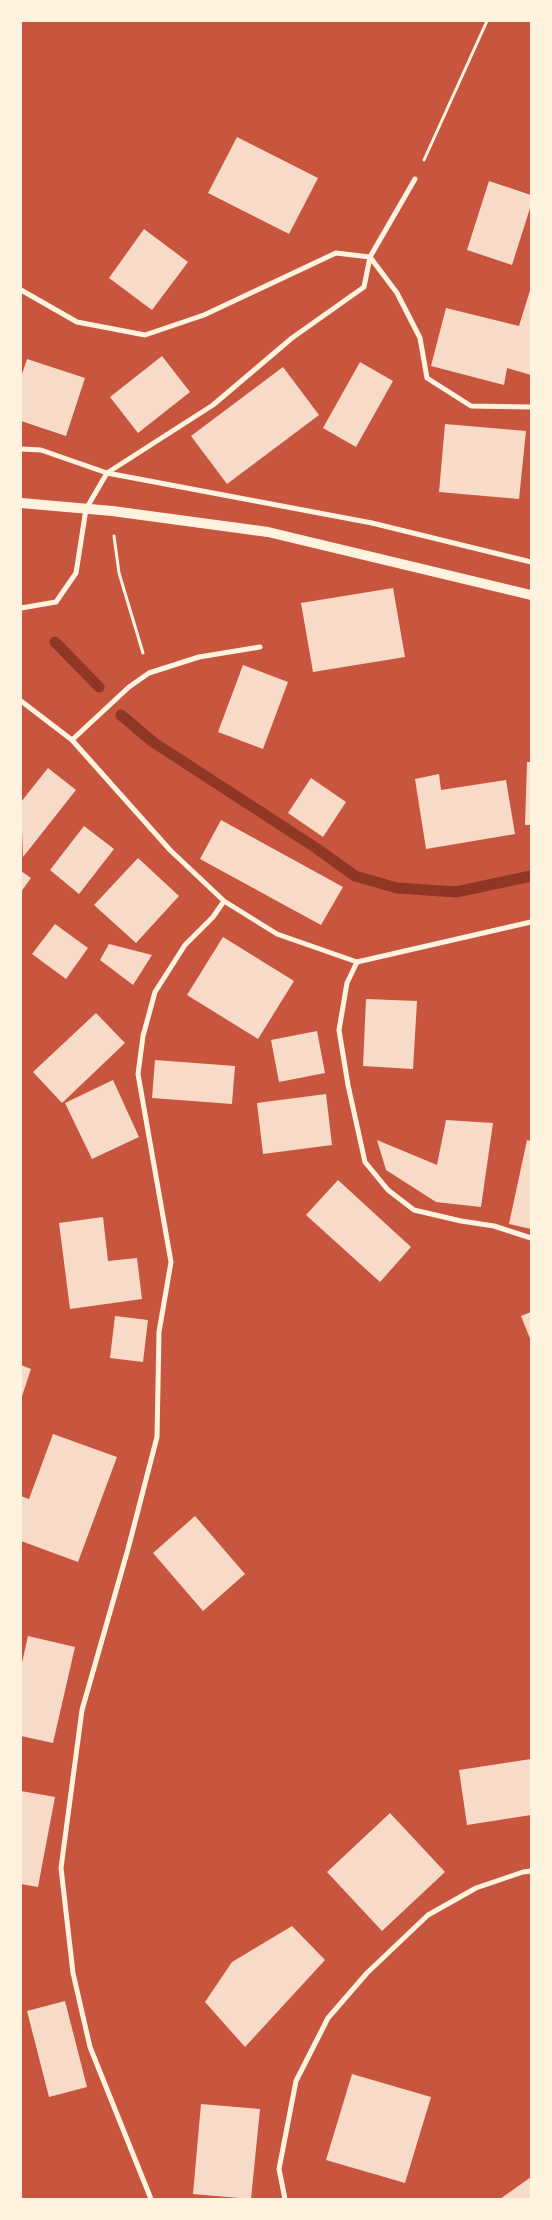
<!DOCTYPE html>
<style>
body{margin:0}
#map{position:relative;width:552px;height:2220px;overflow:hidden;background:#c8553d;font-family:Georgia,serif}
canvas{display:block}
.frame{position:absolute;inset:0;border:22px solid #fff3e0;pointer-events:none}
</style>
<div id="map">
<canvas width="552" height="2220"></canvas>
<div class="frame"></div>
</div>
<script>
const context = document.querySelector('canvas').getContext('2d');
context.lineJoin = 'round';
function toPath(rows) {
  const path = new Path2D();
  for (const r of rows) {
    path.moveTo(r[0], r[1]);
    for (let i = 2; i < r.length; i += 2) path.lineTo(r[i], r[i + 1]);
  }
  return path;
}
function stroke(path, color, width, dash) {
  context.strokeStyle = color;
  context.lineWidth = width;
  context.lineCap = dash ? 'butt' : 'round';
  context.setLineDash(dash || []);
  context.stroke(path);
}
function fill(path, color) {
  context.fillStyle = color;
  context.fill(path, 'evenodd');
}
stroke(toPath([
 [55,642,99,687],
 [121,715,153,742,316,848,355,876,397,888,456,892,531,876]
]), '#8f3625', 11);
fill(toPath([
 [237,137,318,178,289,234,208,193],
 [489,181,531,195,531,205,512,265,467,250],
 [144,229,188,262,152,310,109,278],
 [531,287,531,375,507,368,504,385,431,366,446,308,519,326],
 [162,356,190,392,138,433,110,397],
 [27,359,85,378,66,436,21,421,21,377],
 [360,362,393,381,356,447,323,428],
 [283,367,319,415,227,484,191,436],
 [445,424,526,431,519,499,439,492],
 [393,588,405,657,313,672,301,603],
 [243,665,288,682,263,749,218,732],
 [527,762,531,762,531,825,525,825],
 [48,768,76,790,23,857,21,802],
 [439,774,441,790,506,780,515,834,426,849,415,779],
 [311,778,346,802,323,837,288,813],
 [221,820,343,887,321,925,200,859],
 [84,826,114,849,79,894,50,870],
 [138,858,179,896,136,943,94,905],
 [21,871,31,878,21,892],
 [55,924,88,948,66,979,32,954],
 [223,937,294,981,258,1039,187,995],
 [109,944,152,955,133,985,100,960],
 [366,999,417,1001,413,1069,363,1066],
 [96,1013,125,1043,62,1103,33,1072],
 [317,1031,325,1073,279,1082,271,1040],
 [155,1060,235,1066,232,1104,152,1098],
 [113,1080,139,1137,92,1159,65,1103],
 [326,1094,332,1145,263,1154,257,1103],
 [446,1120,493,1123,481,1207,436,1202,386,1170,377,1140,437,1165],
 [527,1140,531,1141,531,1229,509,1224],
 [338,1180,411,1247,380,1282,306,1215],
 [103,1217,108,1261,137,1258,142,1299,70,1309,59,1223],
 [531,1312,531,1341,521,1316],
 [115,1316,148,1320,143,1362,110,1358],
 [21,1365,31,1369,22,1396,21,1396],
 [53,1434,117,1457,78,1562,21,1541,21,1496,29,1499],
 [195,1516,245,1574,203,1611,153,1553],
 [28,1636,75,1647,53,1743,21,1736,21,1667],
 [531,1759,531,1815,467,1825,459,1770],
 [21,1791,55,1797,38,1887,21,1884],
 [390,1813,445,1872,382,1931,327,1872],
 [292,1926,325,1960,245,2047,205,2002,232,1962],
 [65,2001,87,2087,49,2097,27,2011],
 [352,2074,431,2097,405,2183,326,2160],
 [201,2104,260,2109,251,2199,193,2194],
 [531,2177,531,2199,500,2199]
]), '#f7dbc8');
stroke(toPath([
 [424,160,487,21],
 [114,536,119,573,143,653]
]), '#fff3e0', 3);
stroke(toPath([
 [21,290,77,322,145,335,204,315,336,253,370,257,397,293,420,338,427,378,471,406,531,407],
 [21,449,41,450,107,473,372,523,531,562],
 [21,608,56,602,76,573,86,509,107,473,213,405,292,338,364,287,370,257,415,179],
 [21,701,72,740,170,850,224,901,277,934,357,962,531,922],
 [72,740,129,687,149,673,199,657,260,647],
 [357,962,347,983,339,1030,348,1085,365,1162,388,1190,414,1210,461,1221,494,1226,531,1238],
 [151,2199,90,2047,73,1973,61,1868,82,1710,128,1549,157,1437,159,1332,171,1262,138,1074,143,1036,155,992,185,945,213,917,224,901],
 [285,2199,279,2169,296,2081,328,2018,367,1973,428,1915,476,1888,523,1872,531,1871]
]), '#fff3e0', 5);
stroke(toPath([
 [21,503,112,511,268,532,531,595]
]), '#fff3e0', 10);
</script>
